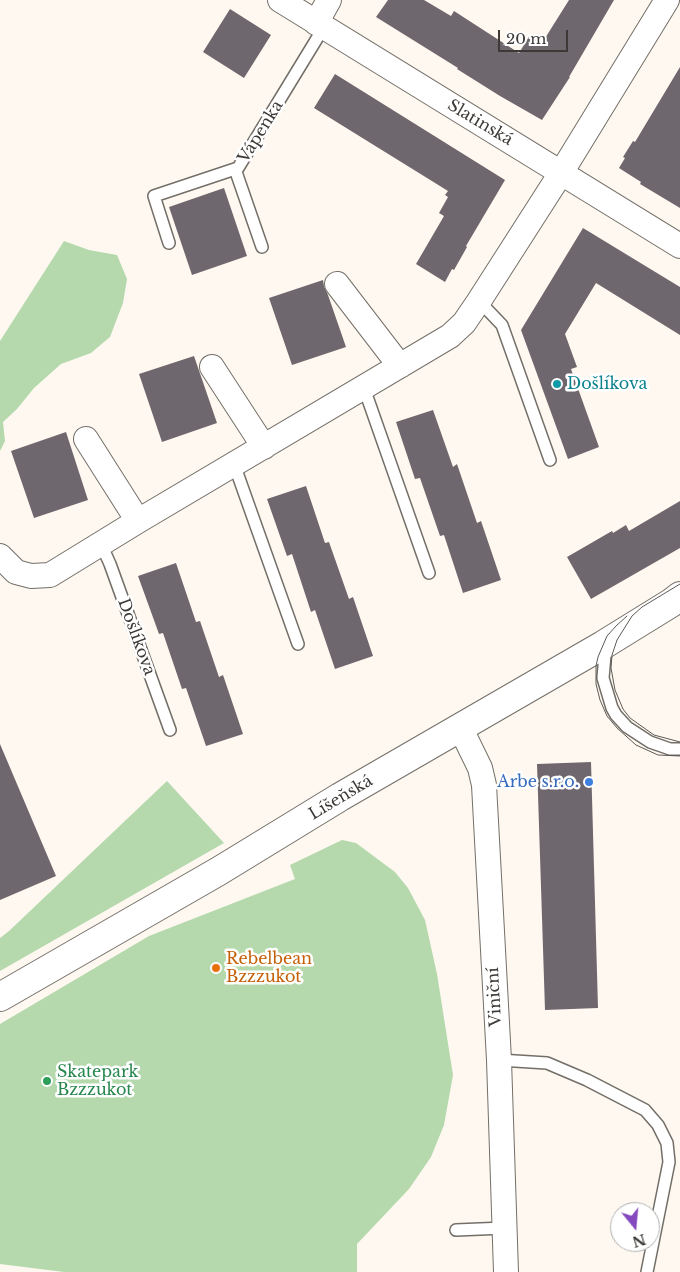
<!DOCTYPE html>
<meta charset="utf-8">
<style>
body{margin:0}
#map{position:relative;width:680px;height:1272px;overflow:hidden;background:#fef8f0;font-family:"Libre Baskerville",serif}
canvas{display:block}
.north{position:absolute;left:610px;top:1202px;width:50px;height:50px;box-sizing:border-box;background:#fff;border:1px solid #b1b0af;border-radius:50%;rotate:163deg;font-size:14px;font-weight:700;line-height:20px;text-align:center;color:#3c3936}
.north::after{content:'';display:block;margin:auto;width:18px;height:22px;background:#8449bf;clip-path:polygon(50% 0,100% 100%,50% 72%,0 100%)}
.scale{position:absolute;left:498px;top:30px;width:70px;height:22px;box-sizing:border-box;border:2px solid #3c3936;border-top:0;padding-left:6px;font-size:15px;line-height:18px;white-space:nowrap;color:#3c3936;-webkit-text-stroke:4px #fff;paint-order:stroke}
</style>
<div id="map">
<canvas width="680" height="1272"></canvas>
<div class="north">N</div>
<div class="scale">20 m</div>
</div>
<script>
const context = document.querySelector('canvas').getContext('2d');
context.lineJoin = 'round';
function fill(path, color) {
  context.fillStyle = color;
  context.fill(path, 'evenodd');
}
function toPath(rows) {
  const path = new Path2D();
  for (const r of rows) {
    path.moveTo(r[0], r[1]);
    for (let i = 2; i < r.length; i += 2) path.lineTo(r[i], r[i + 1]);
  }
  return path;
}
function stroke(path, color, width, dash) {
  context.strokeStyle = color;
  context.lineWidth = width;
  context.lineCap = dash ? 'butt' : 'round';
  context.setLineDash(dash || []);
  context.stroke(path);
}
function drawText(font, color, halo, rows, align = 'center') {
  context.font = font + ' "Libre Baskerville",serif';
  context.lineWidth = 5;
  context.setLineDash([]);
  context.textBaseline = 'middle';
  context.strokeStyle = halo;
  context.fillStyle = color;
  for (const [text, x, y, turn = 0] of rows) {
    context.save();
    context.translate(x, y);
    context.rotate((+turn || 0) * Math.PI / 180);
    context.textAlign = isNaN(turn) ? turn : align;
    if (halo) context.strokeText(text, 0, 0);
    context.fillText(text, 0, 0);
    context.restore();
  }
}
fill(toPath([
 [64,241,89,250,117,255,127,279,123,303,110,337,91,353,61,364,34,388,17,409,3,422,5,441,0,451,0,341],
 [167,781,224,843,0,971,0,938,9,931],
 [342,840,356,843,395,872,408,888,425,920,437,974,453,1075,444,1125,431,1157,409,1189,357,1244,357,1272,64,1272,0,1264,0,1024,149,936,295,879,290,865]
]), '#b5d9ac');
fill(toPath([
 [388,0,424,0,451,16,454,11,519,53,530,35,542,43,569,0,614,0,569,77,570,77,542,120,500,96,457,69,458,68,376,17],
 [230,9,271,35,244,78,203,52],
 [680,67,680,208,640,184,641,182,619,168,625,158,623,157,633,141,635,142],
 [335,74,505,180,466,246,467,247,454,270,452,269,445,282,416,264,444,216,439,213,448,197,445,195,448,191,314,108],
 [224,188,247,256,192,275,169,207],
 [583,228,680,287,680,335,596,283,565,334,577,367,571,369,599,447,568,459,521,330],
 [323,280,324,286,328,295,346,347,292,365,269,298],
 [194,356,217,423,162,442,139,374],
 [433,410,453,467,457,464,477,523,481,521,501,580,463,593,444,535,440,536,420,478,415,479,396,422],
 [66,432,88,500,34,518,11,451],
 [306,486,325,543,329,542,349,599,353,597,373,656,335,669,315,610,311,612,292,554,287,556,267,499],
 [680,501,680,548,591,599,567,557,612,531,613,533,626,525,629,531],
 [176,563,196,622,200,621,219,677,223,675,243,734,206,746,186,688,182,689,163,633,159,634,138,576],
 [0,744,56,876,0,900],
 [591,762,598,1008,545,1010,537,764]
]), '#6e686e');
const lane = toPath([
 [235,169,262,247],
 [169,243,154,196,238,168,324,27],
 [479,301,502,325,550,460],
 [364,388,429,573],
 [234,464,298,644],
 [101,544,110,564,170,730],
 [609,646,605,655,603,678,612,708,616,715,627,727,650,742,670,749,680,749],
 [499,1060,547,1063,587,1080,645,1110,658,1125,667,1143,669,1162,647,1272],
 [456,1230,504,1228]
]);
const street = toPath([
 [280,0,680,246],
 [316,23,329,0],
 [337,284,400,366],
 [212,367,264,447],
 [86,439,138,521],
 [0,556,16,572,31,576,50,575,138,521,450,336,464,323,479,301,561,173,667,0],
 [460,727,480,768,484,785,499,1060,506,1272]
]);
const secondary = toPath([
 [0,997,219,871,340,797,603,645,671,603,680,596]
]);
stroke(lane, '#736f68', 14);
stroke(street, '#736f68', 26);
stroke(secondary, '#736f68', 30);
stroke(lane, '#fff', 11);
stroke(street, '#fff', 24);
stroke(secondary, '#fff', 28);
stroke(toPath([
 [680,584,642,607,632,616,617,640,612,655,611,668,615,690,623,709,630,718,654,735,680,742],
 [627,616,616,626,607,636,598,657,596,666,596,684,600,700,607,716,617,728,636,745,658,755,680,756]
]), '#5d5a56', 1);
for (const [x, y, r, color] of [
 [557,384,5,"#0f9aa8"],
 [589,782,5,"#3f7fe0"],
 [216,968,5,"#e8710a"],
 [47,1081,5,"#2e9e5b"]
]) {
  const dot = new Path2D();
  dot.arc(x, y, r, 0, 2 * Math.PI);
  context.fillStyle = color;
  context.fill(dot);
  stroke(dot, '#fff', 2);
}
drawText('16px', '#3c3936', '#fff', [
 ["Slatinská",480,123,31],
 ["Vápenka",261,132,-58],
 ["Došlíkova",136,637,70],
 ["Líšeňská",341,798,-31],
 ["Viniční",495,997,-93]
]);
drawText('16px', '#0d838f', '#fff', [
 ["Došlíkova",567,384]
], 'left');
drawText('16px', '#366cbe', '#fff', [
 ["Arbe s.r.o.",579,782]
], 'right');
drawText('16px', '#c56008', '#fff', [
 ["Rebelbean",226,959],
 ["Bzzzukot",226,977]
], 'left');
drawText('16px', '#27864d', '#fff', [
 ["Skatepark",57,1072],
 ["Bzzzukot",57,1090]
], 'left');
</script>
